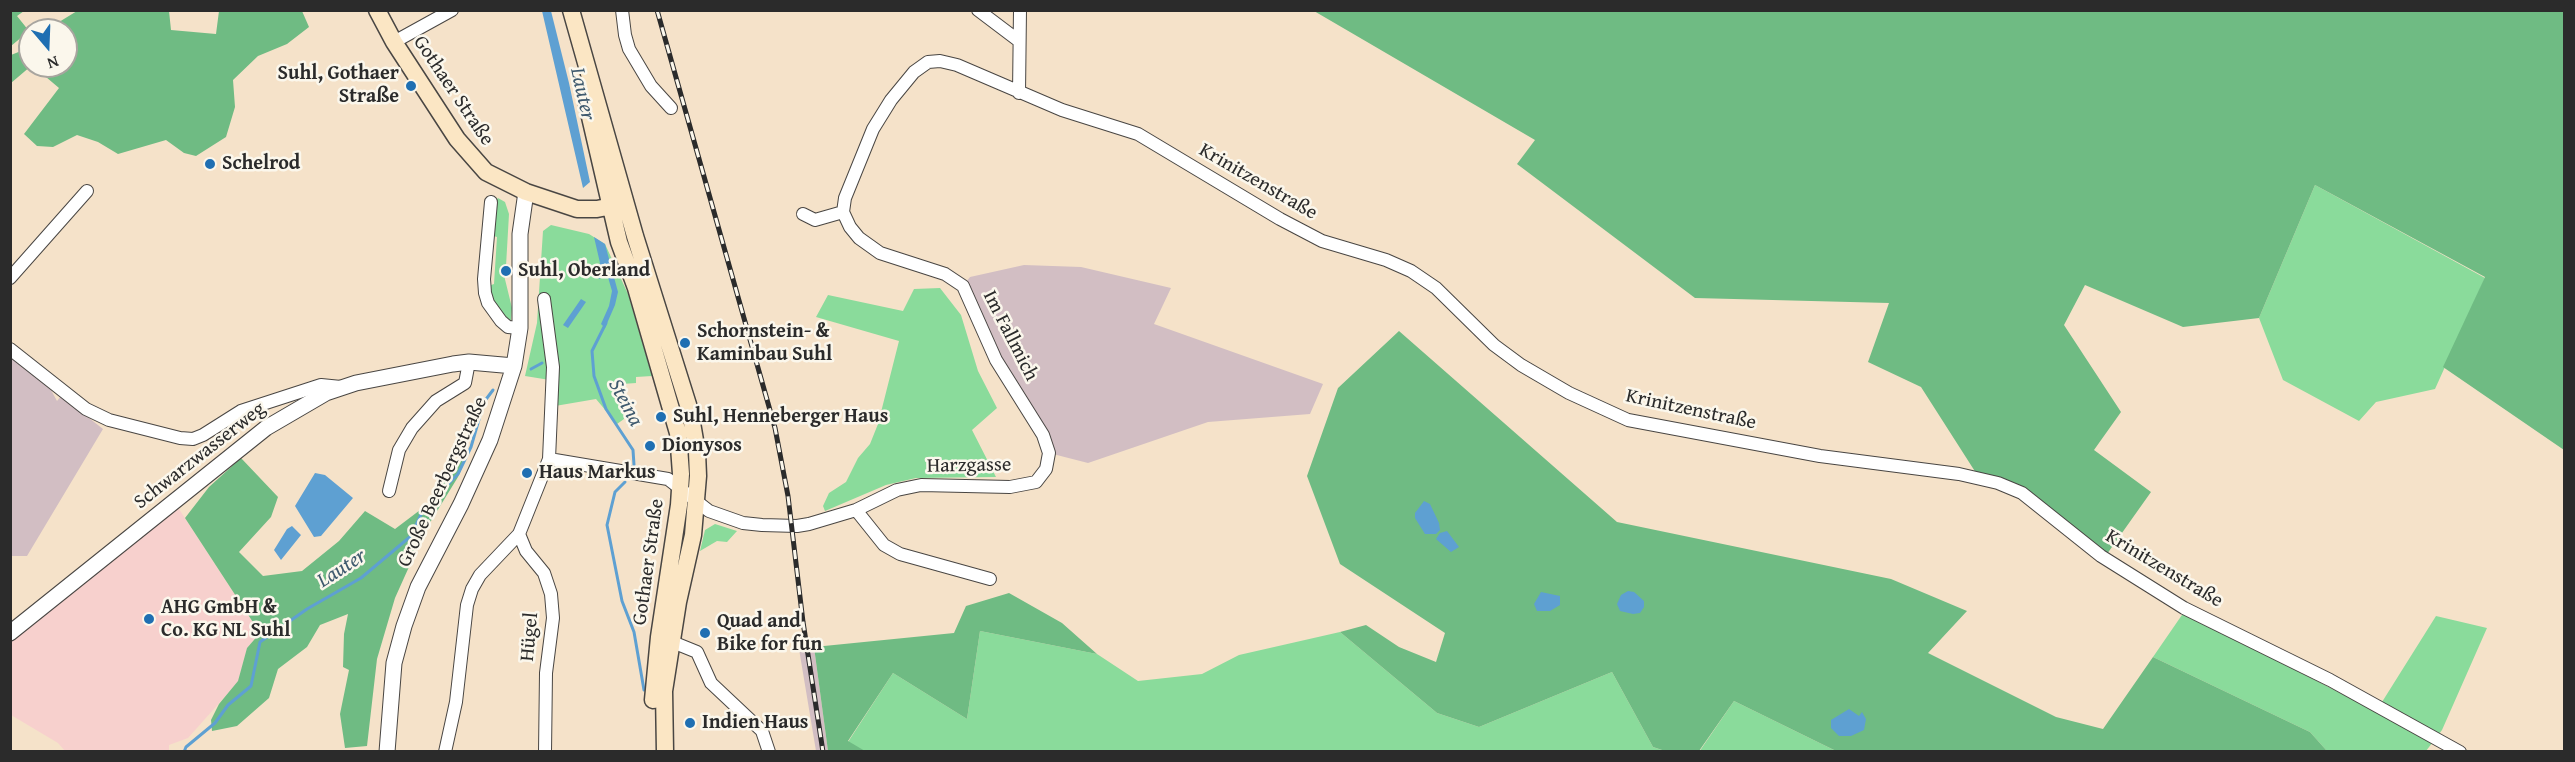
<!DOCTYPE html>
<meta charset="utf-8">
<style>
body{margin:0}
#map{position:relative;width:2575px;height:762px;overflow:hidden;background:#f5e2c9;font-family:"Gentium Book Plus",serif}
canvas{display:block}
.frame{position:absolute;inset:0;border:12px solid #2b2b2b;pointer-events:none}
.north{position:absolute;left:18px;top:18px;width:60px;height:60px;box-sizing:border-box;background:#fbf7ec;border:2px solid #a8a59f;border-radius:50%;rotate:161deg;font-size:16px;font-weight:700;line-height:24px;text-align:center;color:#2b2b2b}
.north::after{content:'';display:block;margin:auto;width:21px;height:27px;background:#1f6fb2;clip-path:polygon(50% 0,100% 100%,50% 72%,0 100%)}
</style>
<div id="map">
<canvas width="2575" height="762"></canvas>
<div class="frame"></div>
<div class="north">N</div>
</div>
<script>
const context = document.querySelector('canvas').getContext('2d');
context.lineJoin = 'round';
function fill(path, color) {
  context.fillStyle = color;
  context.fill(path, 'evenodd');
}
function toPath(rows) {
  const path = new Path2D();
  for (const r of rows) {
    path.moveTo(r[0], r[1]);
    for (let i = 2; i < r.length; i += 2) path.lineTo(r[i], r[i + 1]);
  }
  return path;
}
function stroke(path, color, width, dash) {
  context.strokeStyle = color;
  context.lineWidth = width;
  context.lineCap = dash ? 'butt' : 'round';
  context.setLineDash(dash || []);
  context.stroke(path);
}
function drawText(font, color, halo, rows, align = 'center') {
  context.font = font + ' "Gentium Book Plus",serif';
  context.lineWidth = 5;
  context.setLineDash([]);
  context.textBaseline = 'middle';
  context.strokeStyle = halo;
  context.fillStyle = color;
  for (const [text, x, y, turn = 0] of rows) {
    context.save();
    context.translate(x, y);
    context.rotate((+turn || 0) * Math.PI / 180);
    context.textAlign = isNaN(turn) ? turn : align;
    if (halo) context.strokeText(text, 0, 0);
    context.fillText(text, 0, 0);
    context.restore();
  }
}
fill(toPath([
 [177,506,260,633,247,648,238,682,188,738,169,745,169,751,65,751,58,743,11,715,11,641]
]), '#f7d0cd');
fill(toPath([
 [1024,265,1081,267,1171,288,1154,324,1323,384,1310,414,1208,422,1088,463,1049,453,963,286,970,277],
 [11,354,51,390,57,401,61,396,103,429,27,556,11,556],
 [814,647,828,751,816,751,799,649]
]), '#d2bec3');
fill(toPath([
 [2315,185,2485,278,2435,389,2376,402,2359,421,2283,380,2259,318],
 [498,198,505,202,509,214,506,266,502,267,512,308,511,320,506,320,497,310,488,286,494,284,497,237,490,235,493,203],
 [551,225,589,234,605,244,628,294,652,376,636,377,636,383,622,384,624,419,617,424,596,399,555,406,556,381,525,376,537,323,543,231],
 [940,288,961,315,978,371,997,408,972,430,996,477,916,478,886,485,825,511,823,506,829,493,846,482,858,458,870,444,878,424,899,341,816,317,828,295,903,311,914,289],
 [715,524,737,531,727,542,717,541,700,551,705,530],
 [2184,612,2367,707,2382,702,2436,616,2487,628,2442,730,2426,751,2327,751,2310,732,2153,657],
 [980,631,1097,654,1138,681,1202,674,1239,655,1340,632,1437,713,1479,727,1612,672,1653,747,1665,751,865,752,848,742,893,673,967,719],
 [1734,701,1836,751,1699,752]
]), '#8adb9b');
fill(toPath([
 [11,10,24,11,17,16,29,31,11,46],
 [77,11,169,11,171,30,216,34,219,11,302,11,309,27,287,44,258,56,233,80,235,107,226,137,196,156,184,153,166,140,118,154,98,142,77,135,53,147,37,146,24,134,59,88,33,66,66,66,66,30,46,30],
 [1314,11,2564,11,2564,450,2443,367,2485,277,2315,185,2259,318,2183,327,2085,285,2064,325,2121,412,2094,450,2151,492,2107,554,2062,522,1976,473,1921,387,1868,362,1889,303,1695,298,1517,164,1535,140],
 [30,43,31,66,11,83,11,55,21,51],
 [1399,331,1617,522,1891,579,1967,611,1928,653,2056,717,2103,729,2153,657,2310,732,2327,751,1836,751,1734,701,1699,751,1665,751,1653,747,1612,672,1479,727,1437,713,1340,632,1366,625,1399,647,1436,662,1445,633,1340,564,1307,476,1338,388],
 [241,458,278,497,271,517,239,552,263,576,302,571,339,541,365,511,395,529,428,504,459,460,465,461,458,477,426,529,395,598,377,659,367,746,345,748,340,714,349,670,343,667,344,634,348,614,320,625,307,647,278,669,269,698,237,726,212,731,211,720,219,704,238,681,247,648,260,633,185,518,209,487],
 [1009,593,1062,623,1097,654,980,631,967,719,893,673,848,741,865,751,828,751,814,647,954,633,966,606]
]), '#6fbb83');
fill(toPath([
 [542,11,551,11,569,83,590,182,583,188],
 [594,237,605,244,618,292,615,305,605,328,601,324,609,306,612,291,605,267,600,279,596,277,600,263],
 [581,299,586,302,568,328,563,325],
 [315,473,325,475,353,498,321,536,314,537,295,506],
 [1424,501,1430,504,1439,523,1440,530,1436,534,1425,534,1415,518,1415,513],
 [292,526,301,535,281,560,274,550,287,529],
 [1447,531,1459,547,1451,552,1436,539,1440,533],
 [1628,591,1634,592,1644,601,1644,607,1640,613,1633,614,1620,611,1617,604,1621,595],
 [1541,592,1560,596,1560,605,1550,611,1537,611,1534,604],
 [1849,709,1859,716,1862,712,1866,719,1864,730,1851,736,1839,736,1831,728,1831,720]
]), '#5ea0d2');
stroke(toPath([
 [606,323,592,351,594,376,606,409,633,450,634,465],
 [531,369,542,363],
 [625,482,615,492,607,525,622,601,634,632,644,690],
 [184,752,186,747,215,723,228,705,251,686,260,642,307,609,361,578,411,536,423,510,458,474,471,447,484,402,493,390]
]), '#5ea0d2', 3);
const minor = toPath([
 [622,10,625,35,629,49,651,86,671,108],
 [978,10,1019,41],
 [394,42,452,10],
 [1019,93,1020,10],
 [491,202,484,279,485,293,488,303,501,321,508,327,520,328],
 [843,212,845,198,873,129,891,100,914,72,928,62,940,61,957,65,1062,110,1138,134,1280,219,1322,241,1386,260,1411,271,1436,288,1494,345,1521,365,1569,393,1628,420,1820,456,1959,474,1998,483,2022,493,2101,556,2184,608,2330,680,2460,752],
 [803,214,815,220,843,212],
 [10,278,87,191],
 [10,349,86,409,109,420,180,438,193,439,203,435,241,411,321,385,341,387],
 [549,459,668,479,709,511,743,523,762,525,797,526,809,524,856,510,897,490,921,485,1010,487,1036,482,1046,469,1049,453,1043,435,996,360,963,286,945,274,880,253,859,238,850,227,843,212],
 [389,491,399,450,412,428,436,401,465,383,469,362],
 [856,510,884,545,900,554,990,579],
 [519,534,526,551,544,573,551,594,553,618,546,673,545,752],
 [665,639,697,652,711,683,762,731,769,752],
 [445,752,456,702,467,605,472,589,480,575,519,534,549,459,553,367,544,299]
]);
const tertiary = toPath([
 [10,633,266,428,326,393,356,383,453,364,469,362,514,366],
 [387,752,394,663,404,626,418,587,461,504,490,440,514,366,520,328,520,234,526,192]
]);
const secondary = toPath([
 [377,10,394,42,457,139,486,172,526,192,577,209,597,209,622,204],
 [571,10,635,236,690,411,697,452,698,476,693,535,678,602,664,691,665,752],
 [587,104,619,242,636,288,678,433,681,474,679,505,659,637,653,700]
]);
stroke(minor, '#494643', 14);
stroke(tertiary, '#494643', 17);
stroke(secondary, '#494643', 19);
stroke(minor, '#fff', 12);
stroke(tertiary, '#fff', 15);
stroke(secondary, '#fbe6c4', 16);
const rail = toPath([
 [657,10,775,428,788,496,803,622,823,752]
]);
stroke(rail, '#2b2b2b', 5);
stroke(rail, '#fbf7ec', 3, [9]);
for (const [x, y, r, color] of [
 [411,86,6,"#1f6fb2"],
 [210,164,6,"#1f6fb2"],
 [506,271,6,"#1f6fb2"],
 [685,343,6,"#1f6fb2"],
 [661,417,6,"#1f6fb2"],
 [650,446,6,"#1f6fb2"],
 [527,473,6,"#1f6fb2"],
 [149,619,6,"#1f6fb2"],
 [705,633,6,"#1f6fb2"],
 [690,723,6,"#1f6fb2"]
]) {
  const dot = new Path2D();
  dot.arc(x, y, r, 0, 2 * Math.PI);
  context.fillStyle = color;
  context.fill(dot);
  stroke(dot, '#fbf7ec', 2);
}
drawText('bold 20px', '#2b2b2b', '#fbf7ec', [
 ["Suhl, Gothaer",399,74,"right"],
 ["Straße",399,97,"right"],
 ["Schelrod",222,164],
 ["Suhl, Oberland",518,271],
 ["Schornstein- &",697,332],
 ["Kaminbau Suhl",697,355],
 ["Suhl, Henneberger Haus",673,417],
 ["Dionysos",662,446],
 ["Haus Markus",539,473],
 ["AHG GmbH &",161,608],
 ["Co. KG NL Suhl",161,631],
 ["Quad and",717,622],
 ["Bike for fun",717,645],
 ["Indien Haus",702,723]
], 'left');
drawText('20px', '#2b2b2b', '#fbf7ec', [
 ["Gothaer Straße",453,91,56],
 ["Krinitzenstraße",1258,182,30],
 ["Im Fallmich",1010,336,63],
 ["Krinitzenstraße",1691,410,12],
 ["Schwarzwasserweg",200,456,-38],
 ["Harzgasse",969,466,-1],
 ["Große Beerbergstraße",443,482,-65],
 ["Gothaer Straße",649,562,-82],
 ["Krinitzenstraße",2164,569,31],
 ["Hügel",530,637,-85]
]);
drawText('italic 21px', '#3f5a6e', '#fbf7ec', [
 ["Lauter",582,94,77],
 ["Steina",625,403,62],
 ["Lauter",342,569,-33]
]);
</script>
